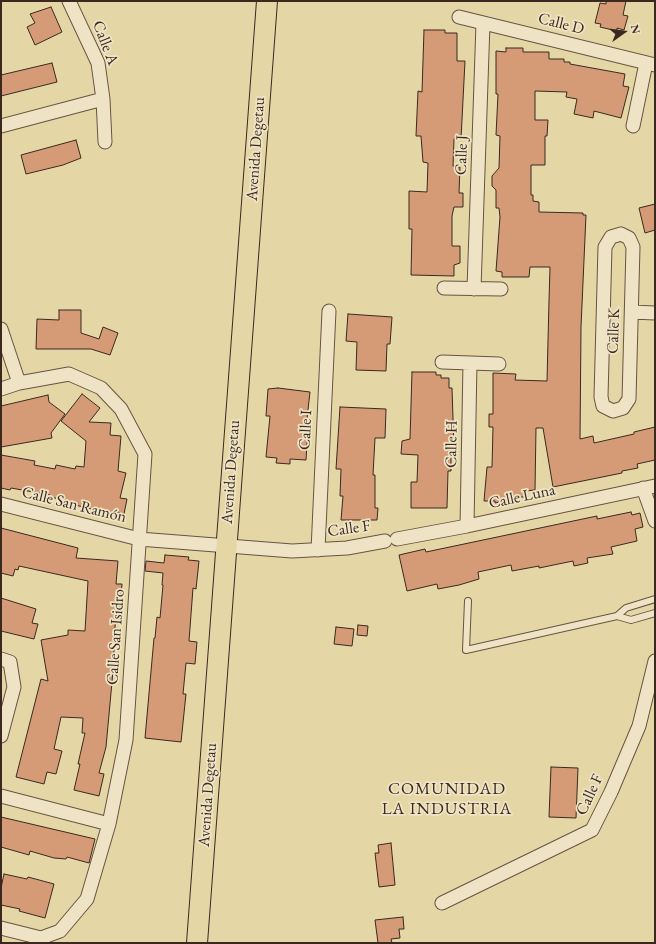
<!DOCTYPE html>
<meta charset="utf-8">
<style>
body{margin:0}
#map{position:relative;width:656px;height:944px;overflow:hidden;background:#e5d6a6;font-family:"EB Garamond",serif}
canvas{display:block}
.frame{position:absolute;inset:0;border:2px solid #3b2920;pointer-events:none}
.north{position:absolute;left:604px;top:12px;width:40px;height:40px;-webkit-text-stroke:3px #eee4c5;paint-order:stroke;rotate:76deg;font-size:11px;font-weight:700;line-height:16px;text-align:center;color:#3b2920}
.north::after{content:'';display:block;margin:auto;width:14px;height:18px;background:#3b2920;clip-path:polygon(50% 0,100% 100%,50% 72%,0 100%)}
</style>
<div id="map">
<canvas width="656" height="944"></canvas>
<div class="frame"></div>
<div class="north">N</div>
</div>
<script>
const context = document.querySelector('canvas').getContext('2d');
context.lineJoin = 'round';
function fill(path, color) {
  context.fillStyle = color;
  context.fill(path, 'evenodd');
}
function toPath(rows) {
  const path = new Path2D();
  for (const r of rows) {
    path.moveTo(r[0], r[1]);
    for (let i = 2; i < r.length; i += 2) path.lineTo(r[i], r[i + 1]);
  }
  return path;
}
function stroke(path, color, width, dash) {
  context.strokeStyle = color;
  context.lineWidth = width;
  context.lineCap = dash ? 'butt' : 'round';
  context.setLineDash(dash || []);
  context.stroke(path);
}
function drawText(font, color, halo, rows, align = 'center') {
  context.font = font + ' "EB Garamond",serif';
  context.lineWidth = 3.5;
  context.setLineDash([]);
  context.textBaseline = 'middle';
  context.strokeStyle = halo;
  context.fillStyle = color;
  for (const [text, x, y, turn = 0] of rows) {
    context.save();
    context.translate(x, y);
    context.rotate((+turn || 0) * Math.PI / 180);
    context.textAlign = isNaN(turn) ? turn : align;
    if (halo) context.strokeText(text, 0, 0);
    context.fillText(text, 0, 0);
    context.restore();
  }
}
const building = toPath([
 [606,1,626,1,623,15,628,16,624,30,617,28,617,31,600,27,601,24,595,23,600,3,606,4,606,1],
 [51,7,62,32,35,45,27,27,35,23,30,14,51,7],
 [424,30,445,30,445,33,457,33,457,61,465,61,461,139,454,139,453,166,460,167,459,193,463,193,463,207,454,207,452,216,452,246,460,246,460,263,454,265,454,276,411,275,412,229,409,229,409,191,427,192,428,163,423,162,421,136,416,136,418,91,422,92,424,30],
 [506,48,523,48,523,52,549,52,549,59,564,59,564,62,570,62,570,64,625,74,623,86,629,87,621,118,594,111,593,118,574,114,577,99,566,97,567,92,535,91,535,120,548,120,547,136,545,136,545,165,531,165,531,195,533,195,533,201,539,202,539,212,583,213,583,215,586,215,581,327,580,439,593,436,594,443,634,434,634,432,655,427,655,460,637,464,638,468,622,471,622,473,553,487,543,428,536,428,535,490,525,491,526,497,513,497,512,499,495,503,495,501,484,501,487,467,492,467,493,427,489,427,489,414,493,414,493,373,516,374,515,380,547,381,549,301,550,267,530,267,529,277,502,277,502,272,496,271,500,217,499,208,496,208,496,190,492,186,492,176,499,168,500,136,496,135,498,94,496,94,496,51,506,52,506,48],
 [52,63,57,82,1,96,1,75,52,63],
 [76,140,81,158,63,165,26,174,21,155,76,140],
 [655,204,655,230,645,233,639,208,655,204],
 [59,310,81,310,81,333,99,339,103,327,118,333,110,355,91,349,36,349,37,319,59,320,59,310],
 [348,314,392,317,390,344,387,344,386,371,356,370,357,342,346,341,348,314],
 [412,372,436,372,436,375,441,375,441,378,449,378,449,388,452,388,454,449,451,449,451,471,448,471,447,508,411,508,411,482,417,482,418,455,401,454,402,441,410,439,412,372],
 [278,388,310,392,306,427,308,428,306,460,290,459,290,464,276,463,277,458,266,457,270,416,266,416,268,389,278,388],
 [82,394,100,408,89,422,111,423,110,435,121,436,118,471,126,473,120,498,127,499,124,514,118,512,117,515,75,505,69,503,69,501,50,497,50,495,11,488,10,490,1,488,1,455,35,461,34,465,55,469,56,465,75,469,76,466,84,467,86,441,61,421,82,394],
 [48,395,49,402,65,414,51,433,52,438,1,447,1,406,48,395],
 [340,407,386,409,385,438,375,438,373,475,375,475,375,508,378,508,377,520,341,520,343,496,340,496,341,469,336,469,340,407],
 [631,512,632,515,640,513,643,527,635,529,637,541,611,547,613,554,587,558,588,563,574,566,573,561,539,568,539,566,512,571,511,565,478,572,479,579,459,585,438,589,437,584,407,591,399,555,425,549,426,552,597,516,597,519,631,512],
 [1,528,78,548,76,558,118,561,116,584,122,584,120,607,116,607,113,671,106,747,99,773,104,774,99,796,74,790,80,764,78,764,85,733,82,733,83,718,61,717,54,749,62,751,56,774,47,772,44,784,16,777,41,679,48,681,41,640,68,635,68,630,85,631,88,581,19,566,18,570,15,569,13,576,1,573,1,528],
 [165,555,189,557,188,560,199,561,196,589,193,588,189,641,197,642,195,664,186,663,183,694,186,694,181,742,145,738,154,638,155,638,157,617,160,618,163,585,162,585,163,573,145,571,146,561,164,563,165,555],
 [1,598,36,609,32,623,38,624,34,639,1,631,1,598],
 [358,625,368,626,367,636,357,635,358,625],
 [336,627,354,629,352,646,334,644,336,627],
 [551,767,578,768,576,818,549,817,551,767],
 [1,817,95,839,89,863,67,857,66,859,54,858,30,851,29,855,1,847,1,817],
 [391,843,395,885,379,887,375,853,379,853,378,845,391,843],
 [4,874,27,879,28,877,54,884,45,918,19,911,20,909,1,905,1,888,4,874],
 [403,917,404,929,399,929,400,938,391,939,392,943,378,943,375,920,403,917]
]);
fill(building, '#d49b76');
stroke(building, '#3b2920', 1);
const service = toPath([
 [655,599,626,608,617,616,631,620,655,613],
 [468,601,466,650,617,616]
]);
const minor = toPath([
 [69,1,98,63,103,99,105,142],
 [459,17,655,65],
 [1,126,103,99],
 [633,126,646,63],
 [621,234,629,238,633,247,629,399,623,408,613,411,603,406,601,397,605,247,611,237,621,234],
 [444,288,501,289],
 [474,289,483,23],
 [632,312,655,313],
 [1,329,19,383],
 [442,362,499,364],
 [1,389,19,383,69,374,101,388,121,409,145,454,126,740,109,824,87,899,60,931,41,938,1,928],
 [643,488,655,521],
 [1,504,139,539,292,551,347,548,385,541],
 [467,526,470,363],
 [397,539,467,526,655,486],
 [318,550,329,311],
 [1,659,10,662,14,687,1,736],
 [1,796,109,824],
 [442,903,592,830,611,792,639,726,655,661]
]);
const primary = toPath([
 [197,943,267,1]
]);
stroke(service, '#665442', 8);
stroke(minor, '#665442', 15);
stroke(primary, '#3b2920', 22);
stroke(service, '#eee4c5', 6);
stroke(minor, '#eee4c5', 13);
stroke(primary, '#e5d6a6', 20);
drawText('16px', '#3b2920', '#eee4c5', [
 ["Calle D",561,24,14],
 ["Calle A",105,43,69],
 ["Avenida Degetau",256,149,-86],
 ["Calle J",462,155,-88],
 ["Calle K",614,331,-88],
 ["Calle I",306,430,-87],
 ["Calle H",452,444,-89],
 ["Avenida Degetau",231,472,-86],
 ["Calle Luna",522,497,-12],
 ["Calle San Ramón",74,505,14],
 ["Calle F",349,529,-8],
 ["Calle San Isidro",116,637,-86],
 ["Avenida Degetau",208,795,-86],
 ["Calle F",590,795,-65]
]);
context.letterSpacing = '1px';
drawText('17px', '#3b2920', '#eee4c5', [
 ["COMUNIDAD",447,789],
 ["LA INDUSTRIA",447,809]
]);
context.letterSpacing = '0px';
</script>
